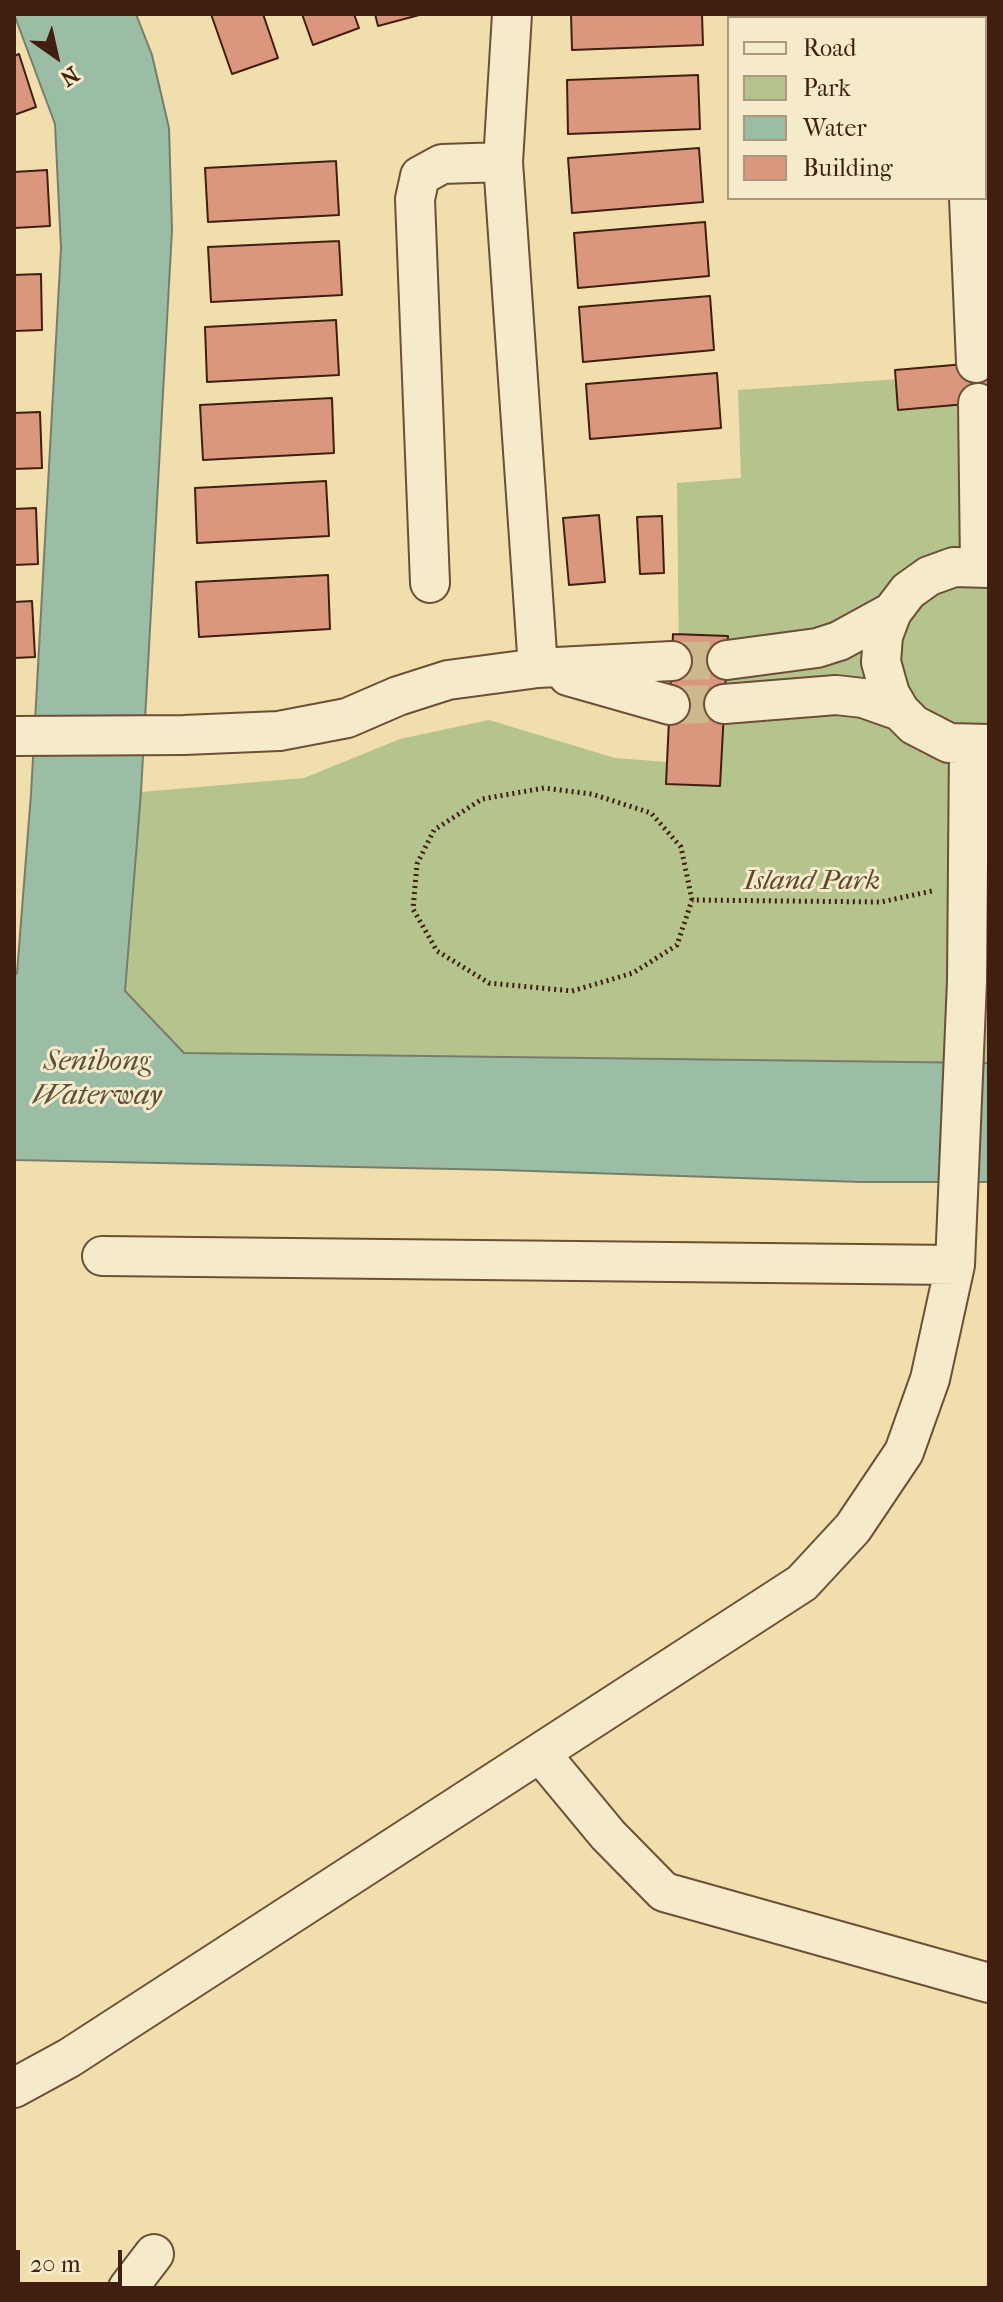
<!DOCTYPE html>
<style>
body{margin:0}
#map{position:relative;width:1003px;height:2302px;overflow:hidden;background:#f0dfac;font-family:"IM FELL French Canon",serif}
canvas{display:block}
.frame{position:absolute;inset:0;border:16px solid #411e0f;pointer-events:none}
.legend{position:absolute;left:727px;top:16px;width:260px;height:184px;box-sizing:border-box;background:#f5eac9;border:2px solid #ad987f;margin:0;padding:10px 14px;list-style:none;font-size:24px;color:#411e0f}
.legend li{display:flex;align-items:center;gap:16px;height:40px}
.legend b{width:40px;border:2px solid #ad987f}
.north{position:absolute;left:16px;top:16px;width:80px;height:80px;-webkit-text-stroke:6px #f5eac9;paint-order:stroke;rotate:146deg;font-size:22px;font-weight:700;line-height:32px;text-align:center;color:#411e0f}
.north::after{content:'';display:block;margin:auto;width:28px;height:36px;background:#411e0f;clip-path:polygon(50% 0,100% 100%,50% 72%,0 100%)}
.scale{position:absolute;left:16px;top:2250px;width:106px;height:36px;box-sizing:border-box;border:4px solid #411e0f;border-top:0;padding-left:10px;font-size:24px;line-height:28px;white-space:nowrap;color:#411e0f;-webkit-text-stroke:6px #f5eac9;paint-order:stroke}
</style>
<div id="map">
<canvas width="1003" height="2302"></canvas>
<div class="frame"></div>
<ul class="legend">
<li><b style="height:10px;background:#f5eac9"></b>Road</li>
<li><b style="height:22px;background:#b5c38d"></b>Park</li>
<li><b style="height:22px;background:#9bbda6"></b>Water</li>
<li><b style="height:22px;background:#db977d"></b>Building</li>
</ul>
<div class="north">N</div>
<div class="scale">20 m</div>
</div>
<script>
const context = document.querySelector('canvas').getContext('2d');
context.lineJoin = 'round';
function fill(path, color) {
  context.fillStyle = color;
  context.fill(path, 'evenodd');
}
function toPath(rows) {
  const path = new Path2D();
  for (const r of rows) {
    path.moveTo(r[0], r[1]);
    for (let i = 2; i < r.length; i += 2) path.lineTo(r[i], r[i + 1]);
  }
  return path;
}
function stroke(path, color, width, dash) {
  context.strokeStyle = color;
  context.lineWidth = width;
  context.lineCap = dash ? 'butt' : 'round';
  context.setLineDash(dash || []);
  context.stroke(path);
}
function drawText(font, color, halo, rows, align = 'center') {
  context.font = font + ' "IM FELL French Canon",serif';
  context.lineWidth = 6;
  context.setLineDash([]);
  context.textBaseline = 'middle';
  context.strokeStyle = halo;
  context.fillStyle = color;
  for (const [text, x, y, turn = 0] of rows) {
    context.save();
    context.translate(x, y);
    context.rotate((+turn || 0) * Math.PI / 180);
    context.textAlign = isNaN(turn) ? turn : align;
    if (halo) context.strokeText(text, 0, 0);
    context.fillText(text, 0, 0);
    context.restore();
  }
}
fill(toPath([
 [989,373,989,1063,184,1053,124,991,141,792,304,778,400,739,489,720,615,758,680,763,677,483,741,478,738,390]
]), '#b5c38d');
const water = toPath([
 [14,14,136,14,152,55,169,128,172,230,141,792,125,991,184,1053,989,1063,989,1182,861,1182,501,1170,14,1160,14,976,17,973,31,794,61,248,55,124,14,14]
]);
fill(water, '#9bbda6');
stroke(water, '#777d6a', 2);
const building = toPath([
 [211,14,263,14,278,58,232,74,211,14],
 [302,14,354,14,359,28,313,45,302,14],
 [375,14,423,14,378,26,375,14],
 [571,14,702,14,703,45,572,50,571,14],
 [19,54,36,107,14,115,14,56,19,54],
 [698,75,700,129,568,134,567,80,698,75],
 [699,148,703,202,572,213,568,158,699,148],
 [336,161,339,215,208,222,205,168,336,161],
 [47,170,50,226,14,228,14,172,47,170],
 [705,222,709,276,578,288,574,233,705,222],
 [339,241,342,295,211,302,208,247,339,241],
 [41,274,42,330,14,331,14,275,41,274],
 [710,296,714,350,583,362,579,307,710,296],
 [336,320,339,375,207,382,205,327,336,320],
 [989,362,989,402,898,410,895,370,989,362],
 [717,373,721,428,590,439,586,384,717,373],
 [332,398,334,453,203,460,200,405,332,398],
 [40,412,42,468,14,469,14,413,40,412],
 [326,481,329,536,197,543,195,488,326,481],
 [36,508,38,564,14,565,14,509,36,508],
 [599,515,605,582,569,585,563,518,599,515],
 [662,516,664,573,640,574,637,517,662,516],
 [328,575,330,629,199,637,196,582,328,575],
 [32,601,35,657,14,658,14,602,32,601],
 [673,634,728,636,720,786,666,784,673,634]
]);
fill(building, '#db977d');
stroke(building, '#411e0f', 2);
stroke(toPath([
 [672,661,727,660],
 [670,705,724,704]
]), '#cdb88d', 38, [38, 19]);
const minor = toPath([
 [512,14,503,162,538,668],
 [961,14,962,18],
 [969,198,976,363],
 [978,403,980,566],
 [989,568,954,567,929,576,908,591,892,612,883,636,881,662,890,694,900,711,914,725,949,743,989,744],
 [430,583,415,199,420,176,442,164,503,162],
 [727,660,817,648,839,641,892,612],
 [568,676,670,705],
 [724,704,836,695,863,698,900,711],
 [14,736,184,735,279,731,347,718,398,696,448,680,538,668,672,661],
 [102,1256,955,1265],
 [540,1753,608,1835,664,1892,989,1983],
 [14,2088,69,2058,802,1583,853,1528,904,1452,930,1379,955,1265,967,981,969,745],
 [128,2288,154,2254]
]);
stroke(minor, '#6d4e36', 42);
stroke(toPath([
 [692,900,681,847,651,813,592,794,544,788,482,799,434,830,417,864,413,909,437,951,489,983,572,991,633,973,677,945,692,900,881,902,932,891]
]), '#411e0f', 5, [2, 4]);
stroke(minor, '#f5eac9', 38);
drawText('italic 28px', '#5e472e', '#f5eac9', [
 ["Island Park",812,882]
]);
drawText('italic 30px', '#5c4e3c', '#f5eac9', [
 ["Senibong",97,1063],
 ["Waterway",97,1097]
]);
</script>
